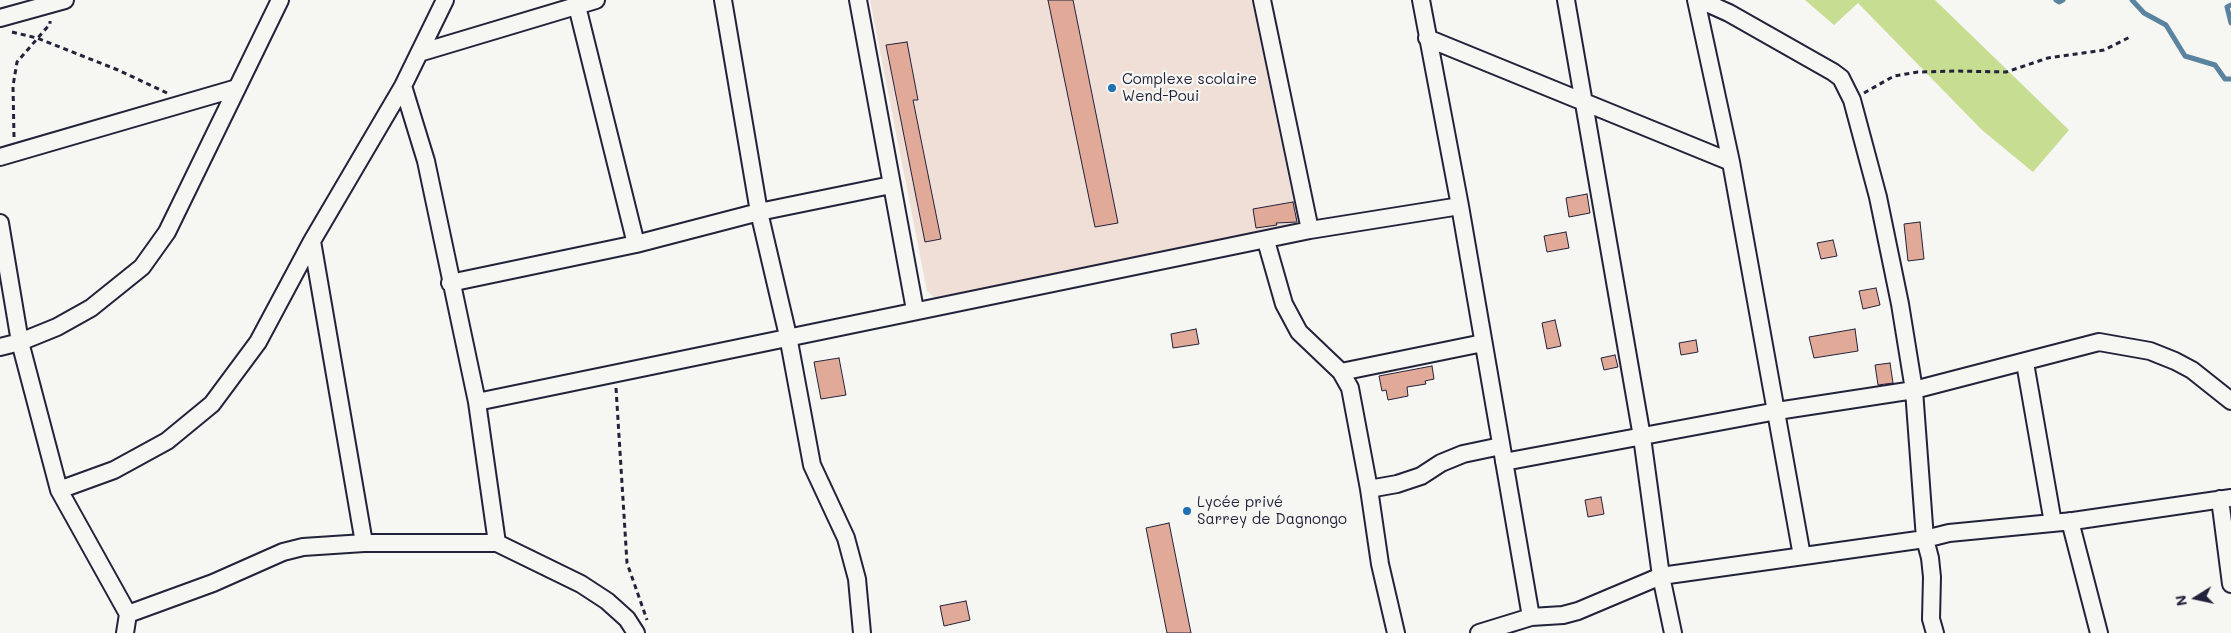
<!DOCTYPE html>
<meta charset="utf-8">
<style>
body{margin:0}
#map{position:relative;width:2231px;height:633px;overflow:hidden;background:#f6f6f2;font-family:Mali,sans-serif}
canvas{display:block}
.north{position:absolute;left:2171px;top:573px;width:50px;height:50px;-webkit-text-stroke:4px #f6f6f2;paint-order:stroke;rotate:260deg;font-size:14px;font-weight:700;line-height:20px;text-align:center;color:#22223b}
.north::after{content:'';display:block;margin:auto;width:18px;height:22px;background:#22223b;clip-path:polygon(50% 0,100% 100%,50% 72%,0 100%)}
</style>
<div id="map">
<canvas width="2231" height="633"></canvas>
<div class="north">N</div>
</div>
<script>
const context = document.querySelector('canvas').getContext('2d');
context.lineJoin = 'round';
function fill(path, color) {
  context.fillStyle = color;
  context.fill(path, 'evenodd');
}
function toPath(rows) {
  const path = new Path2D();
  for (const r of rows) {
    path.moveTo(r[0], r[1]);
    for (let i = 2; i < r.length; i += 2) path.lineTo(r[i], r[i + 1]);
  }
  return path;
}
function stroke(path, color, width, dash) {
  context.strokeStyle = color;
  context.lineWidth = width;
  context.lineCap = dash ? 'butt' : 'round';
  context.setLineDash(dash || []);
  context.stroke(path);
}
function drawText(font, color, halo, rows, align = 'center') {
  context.font = font + ' Mali,sans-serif';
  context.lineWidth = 4.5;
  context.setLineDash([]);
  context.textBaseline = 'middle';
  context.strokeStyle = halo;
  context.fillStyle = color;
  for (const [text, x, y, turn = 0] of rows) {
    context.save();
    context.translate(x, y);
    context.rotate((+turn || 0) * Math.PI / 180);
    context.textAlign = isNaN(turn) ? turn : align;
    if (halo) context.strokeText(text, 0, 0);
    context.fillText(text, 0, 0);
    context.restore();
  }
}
fill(toPath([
 [870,0,1252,0,1297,219,1288,228,936,299,927,291]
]), '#f0dfd7');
fill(toPath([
 [1805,0,1935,0,2069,130,2033,172,1982,130,1858,3,1834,25]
]), '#c6dd92');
stroke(toPath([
 [2056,0,2059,2,2063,0],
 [2132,0,2144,13,2166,25,2185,56,2215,65,2225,79,2231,79],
 [2231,5,2227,7,2231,23]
]), '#5a839f', 5);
const building = toPath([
 [1048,0,1073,0,1118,223,1095,227,1048,0],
 [907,42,918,100,913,100,941,239,925,242,886,45,907,42],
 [1587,194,1590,213,1569,217,1566,198,1587,194],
 [1293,202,1297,222,1276,223,1277,225,1256,228,1253,209,1293,202],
 [1920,222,1924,259,1908,261,1904,224,1920,222],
 [1566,232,1569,248,1547,252,1544,236,1566,232],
 [1833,240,1837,256,1821,259,1817,243,1833,240],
 [1876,288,1880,305,1863,309,1859,291,1876,288],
 [1555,320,1561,346,1547,349,1542,323,1555,320],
 [1196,329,1199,344,1173,348,1171,334,1196,329],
 [1855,329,1858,351,1814,358,1809,337,1855,329],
 [1696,340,1698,352,1681,355,1679,343,1696,340],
 [1615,355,1618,367,1604,370,1601,358,1615,355],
 [839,358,846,395,821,399,814,362,839,358],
 [1890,363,1893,383,1878,385,1875,365,1890,363],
 [1432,366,1434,379,1425,381,1426,384,1407,387,1408,396,1388,400,1386,390,1382,391,1379,376,1432,366],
 [1601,497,1604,514,1588,517,1585,500,1601,497],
 [1169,523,1191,633,1167,633,1146,528,1169,523],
 [966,601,970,620,944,626,940,606,966,601]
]);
fill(building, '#e1aa98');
stroke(building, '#22223b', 1);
const street = toPath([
 [723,0,759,212,788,336,812,465,846,538,857,579,862,633],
 [858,0,915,310],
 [1262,0,1310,230],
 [1421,0,1460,206,1531,617],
 [1566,0,1642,437,1661,576,1673,633],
 [1696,0,1731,162,1802,556],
 [1700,0,1729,13,1833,72,1841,78,1852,100,1878,197,1900,304,1914,390,1925,539,1930,558,1932,577,1931,619,1935,633],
 [577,6,636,244],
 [0,18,65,0],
 [1427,38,1731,162],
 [419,53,596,0],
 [403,86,426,161,477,402,497,543],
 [0,157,237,88],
 [0,223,20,342,59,490,128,614],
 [312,241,364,543],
 [1266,241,1284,304,1299,332,1341,372,1350,388,1369,489,1380,564,1396,633],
 [450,283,636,244,759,212,891,185],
 [0,347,20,342,57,327,91,308,142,267,167,232,280,0],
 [2025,363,2053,523],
 [1341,372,1483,343],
 [477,402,1310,230,1460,206],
 [1504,462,1777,411,1914,390,2099,342,2150,351,2175,361,2192,370,2231,401],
 [1369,489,1397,484,1421,476,1441,463,1463,454,1501,446],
 [59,490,114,470,167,441,212,404,258,342,312,241,403,86,445,0],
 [2220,499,2231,584],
 [2070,521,2099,633],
 [125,633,128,614,213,583,283,552,303,547,364,543,497,543,581,584,607,601,627,619,636,633],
 [1479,633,1531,617,1563,615,1578,611,1661,576,1925,539,1949,533,2073,521,2231,498]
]);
stroke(street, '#22223b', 20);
stroke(toPath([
 [12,32,37,38,118,70,167,93],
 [1864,93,1894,76,1918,72,1957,71,2006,72,2048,58,2104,50,2130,37],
 [14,137,13,86,17,62,50,24,50,21],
 [616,388,627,563,647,620]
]), '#22223b', 3, [5, 4]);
stroke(street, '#f6f6f2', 16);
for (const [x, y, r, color] of [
 [1112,88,5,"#1f6fb2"],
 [1187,511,5,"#1f6fb2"]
]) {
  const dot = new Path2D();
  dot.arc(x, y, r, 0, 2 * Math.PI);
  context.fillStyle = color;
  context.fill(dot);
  stroke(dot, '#f6f6f2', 2);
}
drawText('15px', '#22223b', '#f6f6f2', [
 ["Complexe scolaire",1122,79],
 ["Wend-Poui",1122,96],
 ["Lycée privé",1197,502],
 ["Sarrey de Dagnongo",1197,519]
], 'left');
</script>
